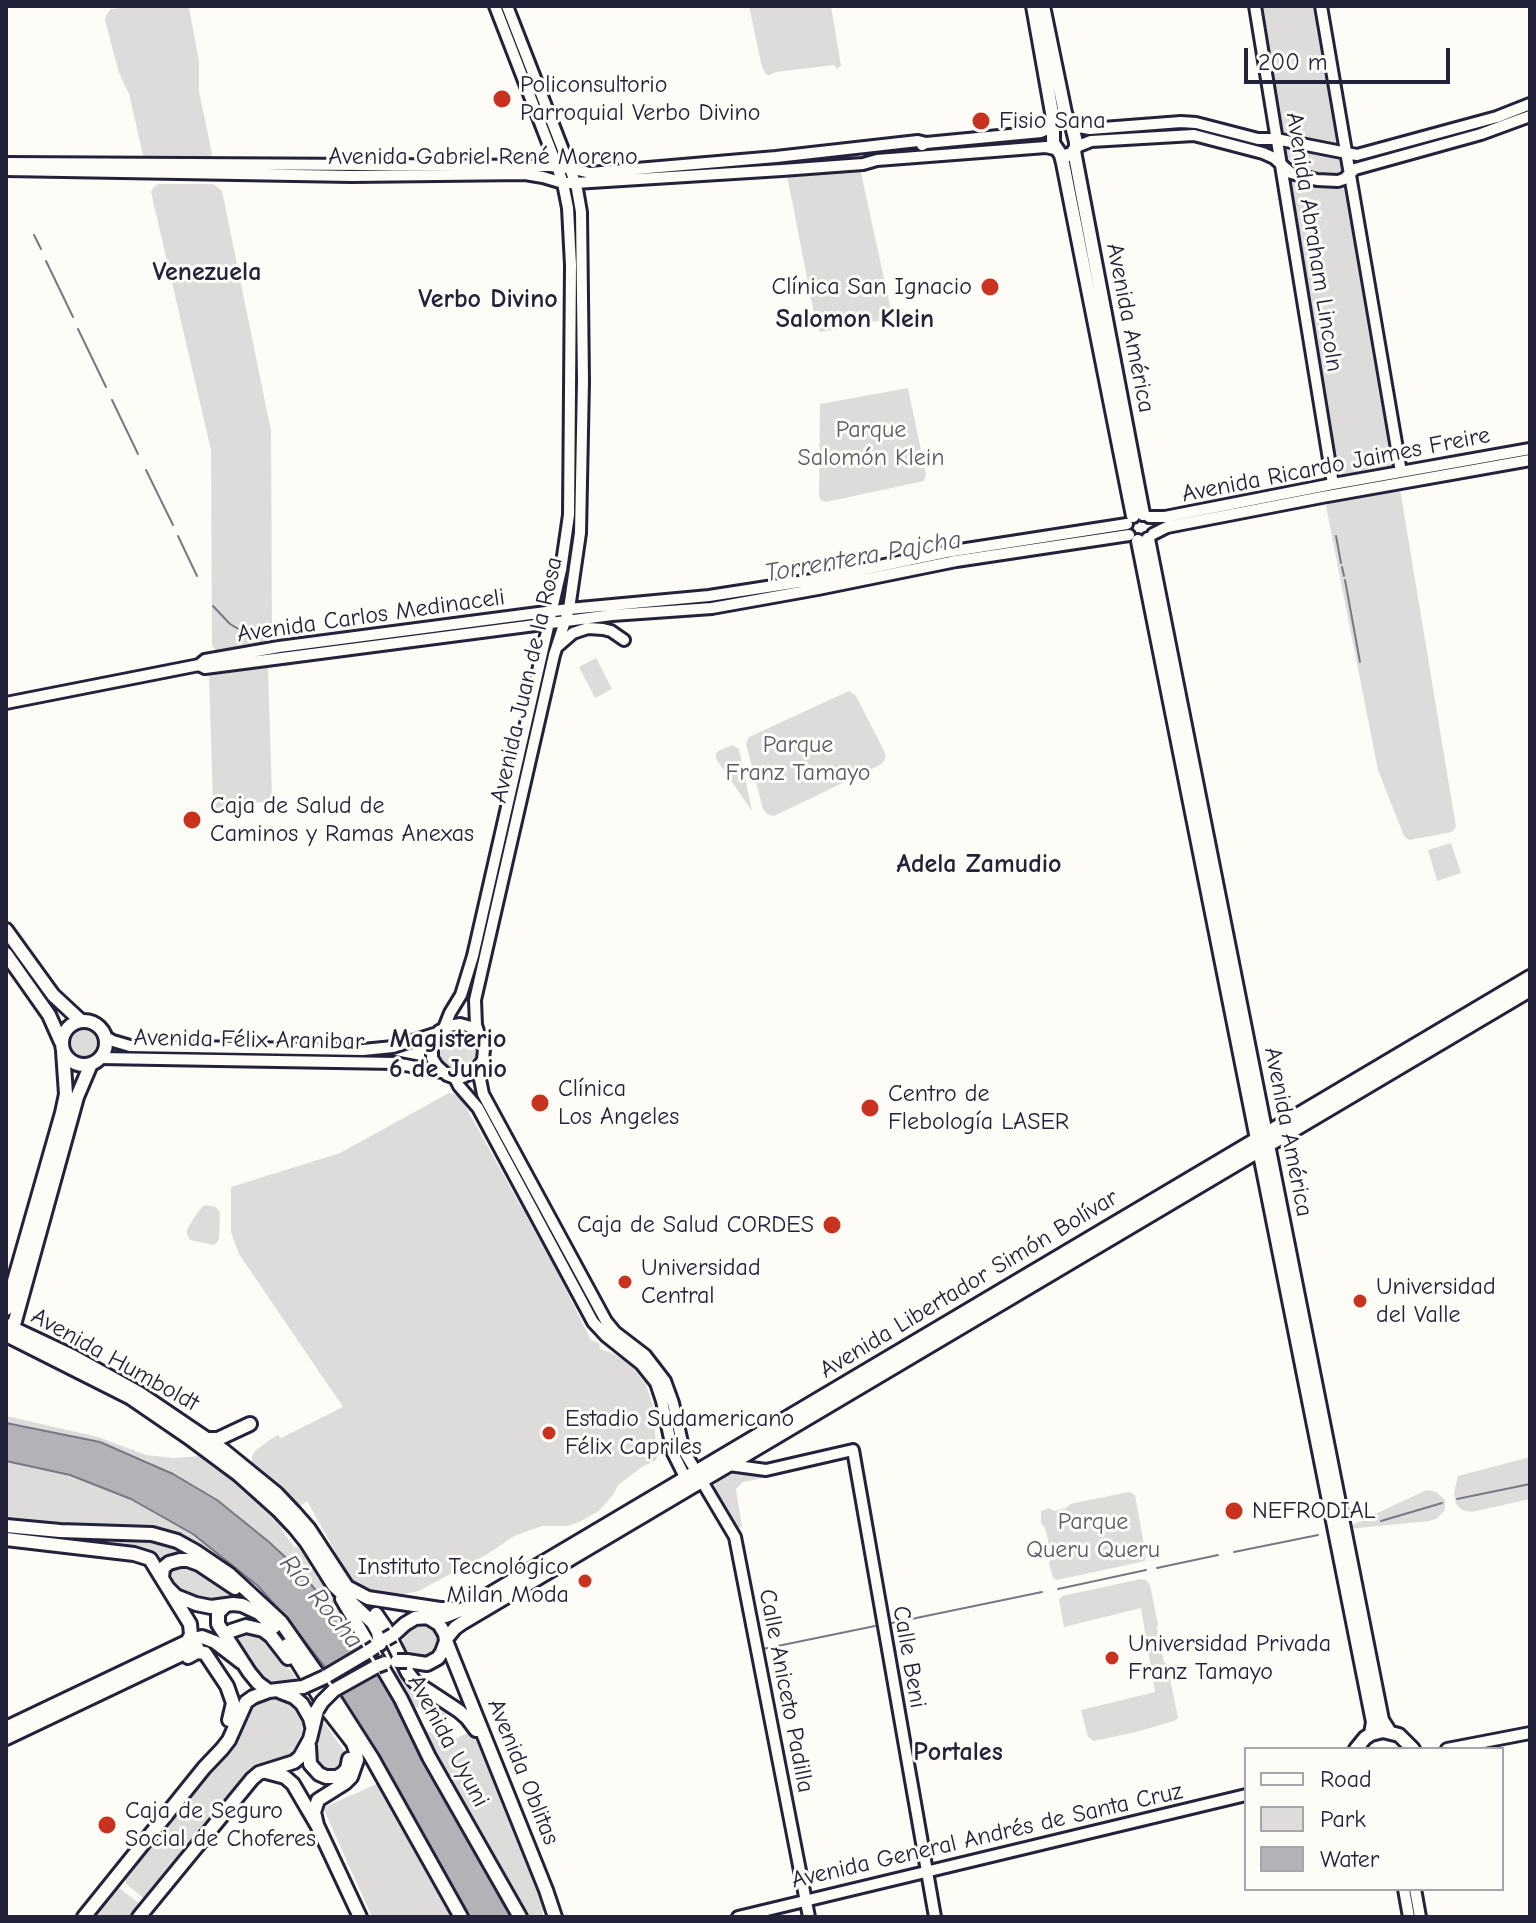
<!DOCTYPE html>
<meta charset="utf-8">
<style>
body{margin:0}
#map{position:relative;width:1536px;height:1923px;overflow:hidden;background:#fdfcf7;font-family:"Comic Neue",sans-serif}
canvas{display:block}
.frame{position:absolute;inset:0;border:8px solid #22223b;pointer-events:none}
.legend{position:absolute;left:1244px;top:1747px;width:260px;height:144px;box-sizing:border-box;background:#fdfcf7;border:2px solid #a5a5ac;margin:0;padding:10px 14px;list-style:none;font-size:24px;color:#22223b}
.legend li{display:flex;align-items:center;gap:16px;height:40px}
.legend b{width:40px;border:2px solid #a5a5ac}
.scale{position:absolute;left:1244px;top:48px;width:206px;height:36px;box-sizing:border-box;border:4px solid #22223b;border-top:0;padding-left:10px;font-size:24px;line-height:28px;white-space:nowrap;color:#22223b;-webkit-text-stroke:6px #fdfcf7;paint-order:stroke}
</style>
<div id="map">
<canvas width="1536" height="1923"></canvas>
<div class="frame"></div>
<ul class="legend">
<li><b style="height:10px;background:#fdfcf7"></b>Road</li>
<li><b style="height:22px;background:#dddcdb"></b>Park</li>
<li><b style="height:22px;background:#b2b2b7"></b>Water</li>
</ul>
<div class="scale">200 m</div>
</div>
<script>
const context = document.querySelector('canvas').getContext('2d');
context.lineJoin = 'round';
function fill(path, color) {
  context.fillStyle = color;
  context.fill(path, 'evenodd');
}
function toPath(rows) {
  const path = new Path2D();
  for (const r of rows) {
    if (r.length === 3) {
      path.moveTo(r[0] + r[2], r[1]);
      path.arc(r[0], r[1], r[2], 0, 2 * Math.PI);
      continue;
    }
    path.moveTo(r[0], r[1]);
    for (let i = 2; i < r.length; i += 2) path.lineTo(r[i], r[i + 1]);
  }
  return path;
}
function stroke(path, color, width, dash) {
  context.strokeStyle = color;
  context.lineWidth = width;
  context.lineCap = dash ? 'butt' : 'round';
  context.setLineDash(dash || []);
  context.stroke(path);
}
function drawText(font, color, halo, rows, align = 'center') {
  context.font = font + ' "Comic Neue",sans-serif';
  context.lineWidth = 6;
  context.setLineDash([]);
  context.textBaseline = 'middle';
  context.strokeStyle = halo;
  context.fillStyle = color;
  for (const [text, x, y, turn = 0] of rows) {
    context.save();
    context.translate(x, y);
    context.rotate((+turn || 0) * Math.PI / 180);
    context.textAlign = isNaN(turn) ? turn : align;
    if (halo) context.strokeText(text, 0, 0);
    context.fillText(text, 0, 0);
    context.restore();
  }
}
fill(toPath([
 [140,6,188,6,189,8,199,61,199,91,212,154,210,159,207,161,146,161,144,159,129,94,119,73,105,20,107,14,111,9],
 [749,6,831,6,841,66,837,69,834,65,776,72,769,75,766,74,762,67],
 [1258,6,1318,6,1340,139,1336,145,1318,144,1284,135,1280,132],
 [1047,135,1047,144,867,158,866,154],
 [1283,145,1339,156,1343,173,1341,177,1317,176,1291,169,1284,162],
 [858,153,859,159,580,180,579,176,591,177],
 [857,168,861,173,892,315,888,319,821,332,817,329,787,175,788,174],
 [1291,176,1325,184,1344,186,1347,189,1395,465,1391,468,1342,479,1336,477,1288,177],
 [158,184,211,184,215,185,222,191,271,431,272,632,270,637,261,645,217,651,212,646,211,450,151,192,153,188],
 [908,388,926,474,924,481,826,502,821,500,819,496,820,404],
 [1398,486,1400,489,1456,827,1452,832,1409,840,1404,836,1378,770,1326,506,1329,499],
 [596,658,612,689,595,698,579,667],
 [264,665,268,667,272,799,270,801,216,808,213,804,209,674],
 [849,691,856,696,883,749,886,755,884,761,880,765,774,816,767,814,763,809,746,744,749,737],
 [732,745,739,749,752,811,716,759,716,754,718,751],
 [1451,843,1461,873,1437,881,1428,850],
 [84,1043,16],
 [458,1051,21],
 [449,1093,457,1095,462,1100,553,1264,591,1340,599,1343,600,1349,612,1353,623,1360,634,1369,646,1385,653,1405,657,1457,656,1460,642,1467,618,1485,613,1495,599,1511,579,1522,567,1526,542,1526,514,1536,489,1553,419,1591,400,1595,370,1592,360,1588,352,1581,307,1501,297,1509,252,1465,252,1456,255,1451,271,1439,278,1435,281,1438,343,1407,239,1254,231,1232,231,1187,340,1153],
 [206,1205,216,1207,220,1213,219,1240,214,1245,190,1240,187,1234,187,1230,195,1216,202,1207],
 [6,1416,98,1437,146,1455,173,1458,202,1456,214,1461,273,1511,284,1533,294,1547,304,1547,324,1575,364,1643,361,1645,316,1590,269,1542,217,1500,195,1486,147,1461,100,1442,6,1423],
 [1530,1457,1530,1499,1472,1512,1462,1510,1456,1504,1454,1492,1458,1476],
 [6,1461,51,1470,102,1487,131,1499,193,1534,258,1586,284,1615,325,1667,321,1669,251,1588,144,1529,145,1527,60,1524,6,1519],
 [733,1471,763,1474,764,1478,743,1482,736,1489,742,1527,735,1528,714,1490,715,1485,720,1479],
 [1427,1490,1436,1492,1445,1500,1445,1510,1436,1519,1429,1521,1348,1529,1348,1527,1392,1506],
 [1129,1492,1135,1495,1146,1556,1145,1561,1057,1580,1053,1578,1049,1563,1052,1557,1045,1528,1041,1523,1041,1511,1050,1508,1053,1511,1066,1508,1070,1504],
 [6,1532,142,1538,171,1543,197,1559,160,1566,157,1561,6,1534],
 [190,1564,242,1597,257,1606,207,1603,177,1591,166,1576,169,1567],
 [1141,1579,1146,1580,1150,1585,1158,1624,1157,1628,1164,1662,1167,1664,1178,1718,1174,1721,1136,1732,1094,1741,1088,1737,1081,1710,1155,1692,1141,1608,1064,1627,1059,1600,1062,1596],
 [421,1641,18],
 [248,1631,264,1636,300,1683,286,1684,261,1679,230,1635],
 [390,1671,402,1671,454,1712,438,1718,432,1703,420,1708,411,1707],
 [270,1698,287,1701,297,1710,303,1726,299,1744,288,1756,261,1765,252,1771,147,1898,145,1899,126,1884,126,1876,230,1746,250,1706],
 [322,1719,344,1751,345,1763,337,1772,327,1773,315,1765,314,1748],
 [421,1727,433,1734,436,1738,439,1737,448,1742,472,1731,543,1896,543,1917,524,1917,431,1751],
 [381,1782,456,1917,372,1917,324,1810,327,1806],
 [118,1887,140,1904,140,1907,132,1917,94,1917]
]), '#dddcdb');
const water = toPath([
 [6,1423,100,1442,173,1474,217,1500,269,1542,299,1570,361,1645,399,1711,514,1917,466,1917,325,1667,284,1615,258,1586,193,1534,131,1499,70,1475,6,1461,6,1423]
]);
fill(water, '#b2b2b7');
stroke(water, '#787885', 2);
stroke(toPath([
 [34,235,41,249],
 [46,261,73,317],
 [78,329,106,387],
 [112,400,138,454],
 [1476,464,1530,455],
 [146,470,173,525],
 [1161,523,1348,487],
 [178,536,197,576],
 [1336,536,1341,563],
 [998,550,1119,531],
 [1342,567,1344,576],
 [1345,580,1360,662],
 [213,606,230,624,257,640],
 [631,609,705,603,772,592],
 [575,614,588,613],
 [446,632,540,618],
 [370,641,440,632],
 [295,651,354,643],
 [1457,1499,1530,1484],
 [1381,1521,1442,1503],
 [1234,1552,1318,1535],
 [1157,1568,1218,1555],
 [1058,1589,1146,1570],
 [892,1623,1042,1592],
 [763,1649,875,1626]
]), '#787885', 2);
const secondary = toPath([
 [1255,6,1333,484],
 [1321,6,1401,472],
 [1072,126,1090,129,1181,122,1196,123,1258,139,1276,139,1357,155,1497,117,1530,104],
 [922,145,926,143,1041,132,1053,127],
 [1076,147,1091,141,1194,135,1263,153,1274,158,1291,173,1317,180,1338,181,1344,179,1355,169,1481,134,1530,116],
 [6,163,550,166,570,168,590,173,776,157,918,141,926,143],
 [6,170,352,176,525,174,543,177,563,183,575,183,782,170,863,164,877,160,1046,147,1055,149],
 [1149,517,1165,517,1333,484,1530,449],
 [1153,534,1167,527,1322,497,1530,460],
 [558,646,573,633,588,628,603,629,611,631,624,640],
 [199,665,205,660,279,647,569,609,709,596,812,580,947,552,1127,524],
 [6,703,199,665,205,668,612,615,712,608,818,589,956,561,1129,535],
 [444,1028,450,1013,461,995,473,956,561,570,569,515,571,265,568,208,563,183,555,161,495,6],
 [480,1035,471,1027,460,1024,449,1026,439,1031,434,1039,432,1049,432,1058,437,1066,447,1075,455,1078,463,1077,474,1072,483,1060,484,1049,476,1025,475,1000,554,655,569,609,580,533,583,381,581,212,577,189,570,168,507,6],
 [104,1036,113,1041,130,1046,363,1050,393,1047,437,1033],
 [100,1058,395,1063,441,1072],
 [480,1065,480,1079,483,1094,606,1321,615,1332,645,1355,665,1381,673,1403,684,1451,735,1537,809,1917],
 [455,1078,459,1086,478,1108,593,1322,606,1336,641,1364,656,1383,662,1401,673,1453,689,1485],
 [729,1465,766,1470,853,1450,935,1917],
 [1447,1749,1530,1733],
 [1404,1889,1409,1917],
 [1415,1889,1420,1917],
 [738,1917,1246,1795]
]);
const primary = toPath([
 [1033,6,1054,124],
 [1043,6,1065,113,1069,123],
 [1074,151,1143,514],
 [1061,155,1064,156,1072,154,1076,147,1076,142,1072,126,1065,121,1061,120,1057,121,1053,127,1053,143,1061,155,1063,163,1133,516],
 [1148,539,1382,1720,1389,1731],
 [1138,541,1373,1722,1371,1734],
 [6,930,53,995,81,1021],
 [6,954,49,1015,61,1042],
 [84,1043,22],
 [6,1309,62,1113,66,1094,63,1051],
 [6,1325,74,1357,139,1393,223,1450,277,1494,294,1512,309,1529,347,1587,368,1598,440,1609,455,1609],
 [8,1333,13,1328,15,1321,77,1097,91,1064],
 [6,1335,131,1398,188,1437,239,1475,278,1510,295,1528,307,1543,334,1586,373,1623,378,1632,380,1644],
 [208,1439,218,1439,250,1424],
 [6,1526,60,1531,152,1534,177,1541,195,1551,229,1574,281,1622,326,1686,372,1758,461,1917],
 [6,1539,134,1554,150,1559,190,1624,191,1635,187,1642],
 [162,1578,163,1568,169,1563,180,1560,188,1560,199,1564,235,1588],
 [168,1588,176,1596,196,1604,211,1607,233,1604,242,1605,259,1613,274,1627],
 [342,1599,401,1699,429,1757,520,1917],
 [226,1605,218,1613,218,1624,249,1672,258,1683,269,1691],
 [376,1614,385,1627,408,1673,415,1682,459,1711,467,1718,476,1730],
 [231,1631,246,1626,263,1630,271,1636,288,1658],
 [393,1635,405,1624,415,1618,446,1616,468,1607,1530,977],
 [446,1639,455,1628,462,1623,1530,990],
 [446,1641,546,1890,555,1917],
 [287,1645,329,1712,353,1743,356,1752,357,1760,351,1777,345,1783,318,1800,314,1812,317,1825],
 [188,1657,197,1652,205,1653,227,1686,233,1703,229,1720],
 [407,1661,427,1664,438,1658,442,1652,446,1641,445,1634,439,1624,429,1618],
 [325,1677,369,1651],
 [334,1690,377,1666],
 [281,1692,294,1697,302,1704,310,1718,312,1726],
 [6,1728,193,1639,202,1637,215,1642,241,1662],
 [6,1738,197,1647],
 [309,1746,310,1764,319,1774,326,1777,337,1777,342,1774,347,1769,349,1759],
 [1356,1749,1365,1738,1371,1734,1383,1731,1399,1735,1413,1749],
 [266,1772,285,1777,293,1784,317,1825,360,1917],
 [84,1917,204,1768,222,1749,229,1740,246,1702,253,1697,269,1691,303,1687],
 [139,1917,252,1779,259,1773,294,1762,300,1757,310,1739,317,1710]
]);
stroke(secondary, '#22223b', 16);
stroke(primary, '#22223b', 18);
stroke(secondary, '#fdfcf7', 10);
stroke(primary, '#fdfcf7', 12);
const primaryBridge = toPath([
 [386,1639,393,1635],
 [369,1651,375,1647],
 [397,1661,407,1661],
 [377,1666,385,1663],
 [303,1687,325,1677],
 [317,1710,322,1702,334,1690]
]);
stroke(primaryBridge, '#22223b', 18, []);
stroke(primaryBridge, '#fdfcf7', 12);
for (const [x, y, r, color] of [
 [502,99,10,"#c8321e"],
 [981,121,10,"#c8321e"],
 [990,287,10,"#c8321e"],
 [192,820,10,"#c8321e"],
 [540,1103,10,"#c8321e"],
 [870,1108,10,"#c8321e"],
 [832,1225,10,"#c8321e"],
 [625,1282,8,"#c8321e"],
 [1360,1301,8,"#c8321e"],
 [549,1433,8,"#c8321e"],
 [1234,1511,10,"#c8321e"],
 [585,1581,8,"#c8321e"],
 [1112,1658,8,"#c8321e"],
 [107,1825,10,"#c8321e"]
]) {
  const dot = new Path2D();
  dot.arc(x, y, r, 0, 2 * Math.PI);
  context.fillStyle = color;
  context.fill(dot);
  stroke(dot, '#fdfcf7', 3);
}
drawText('24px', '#22223b', '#fdfcf7', [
 ["Policonsultorio",520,85],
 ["Parroquial Verbo Divino",520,113],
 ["Fisio Sana",999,121],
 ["Clínica San Ignacio",972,287,"right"],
 ["Caja de Salud de",210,806],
 ["Caminos y Ramas Anexas",210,834],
 ["Clínica",558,1089],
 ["Los Angeles",558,1117],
 ["Centro de",888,1094],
 ["Flebología LASER",888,1122],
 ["Caja de Salud CORDES",814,1225,"right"],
 ["Universidad",641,1268],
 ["Central",641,1296],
 ["Universidad",1376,1287],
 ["del Valle",1376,1315],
 ["Estadio Sudamericano",565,1419],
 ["Félix Capriles",565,1447],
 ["NEFRODIAL",1252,1511],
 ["Instituto Tecnológico",569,1567,"right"],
 ["Milan Moda",569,1595,"right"],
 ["Universidad Privada",1128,1644],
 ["Franz Tamayo",1128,1672],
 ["Caja de Seguro",125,1811],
 ["Social de Choferes",125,1839]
], 'left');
drawText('24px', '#22223b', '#fdfcf7', [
 ["Avenida Gabriel René Moreno",483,157],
 ["Avenida Abraham Lincoln",1314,242,81],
 ["Avenida América",1130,328,79],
 ["Avenida Ricardo Jaimes Freire",1336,465,-11],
 ["Avenida Carlos Medinaceli",371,616,-8],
 ["Avenida Juan de la Rosa",527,680,-77],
 ["Avenida Félix Aranibar",249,1040,1],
 ["Avenida América",1288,1132,79],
 ["Avenida Libertador Simón Bolívar",969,1284,-31],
 ["Avenida Humboldt",115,1360,29],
 ["Calle Beni",909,1657,80],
 ["Calle Aniceto Padilla",786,1691,79],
 ["Avenida Uyuni",448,1741,62],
 ["Avenida Oblitas",523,1772,68],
 ["Avenida General Andrés de Santa Cruz",987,1836,-13]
]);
drawText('24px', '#5a5a6b', '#fdfcf7', [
 ["Parque",871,430],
 ["Salomón Klein",871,458],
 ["Parque",798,745],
 ["Franz Tamayo",798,773],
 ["Parque",1093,1522],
 ["Queru Queru",1093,1550]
]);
drawText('bold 26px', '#22223b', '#fdfcf7', [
 ["Venezuela",207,273],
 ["Verbo Divino",488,300],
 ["Salomon Klein",855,320],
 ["Adela Zamudio",979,865],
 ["Magisterio",448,1040],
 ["6 de Junio",448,1070],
 ["Portales",958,1753]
]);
drawText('italic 26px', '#545466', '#fdfcf7', [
 ["Torrentera Pajcha",863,557,-10],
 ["Río Rocha",321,1602,50]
]);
</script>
